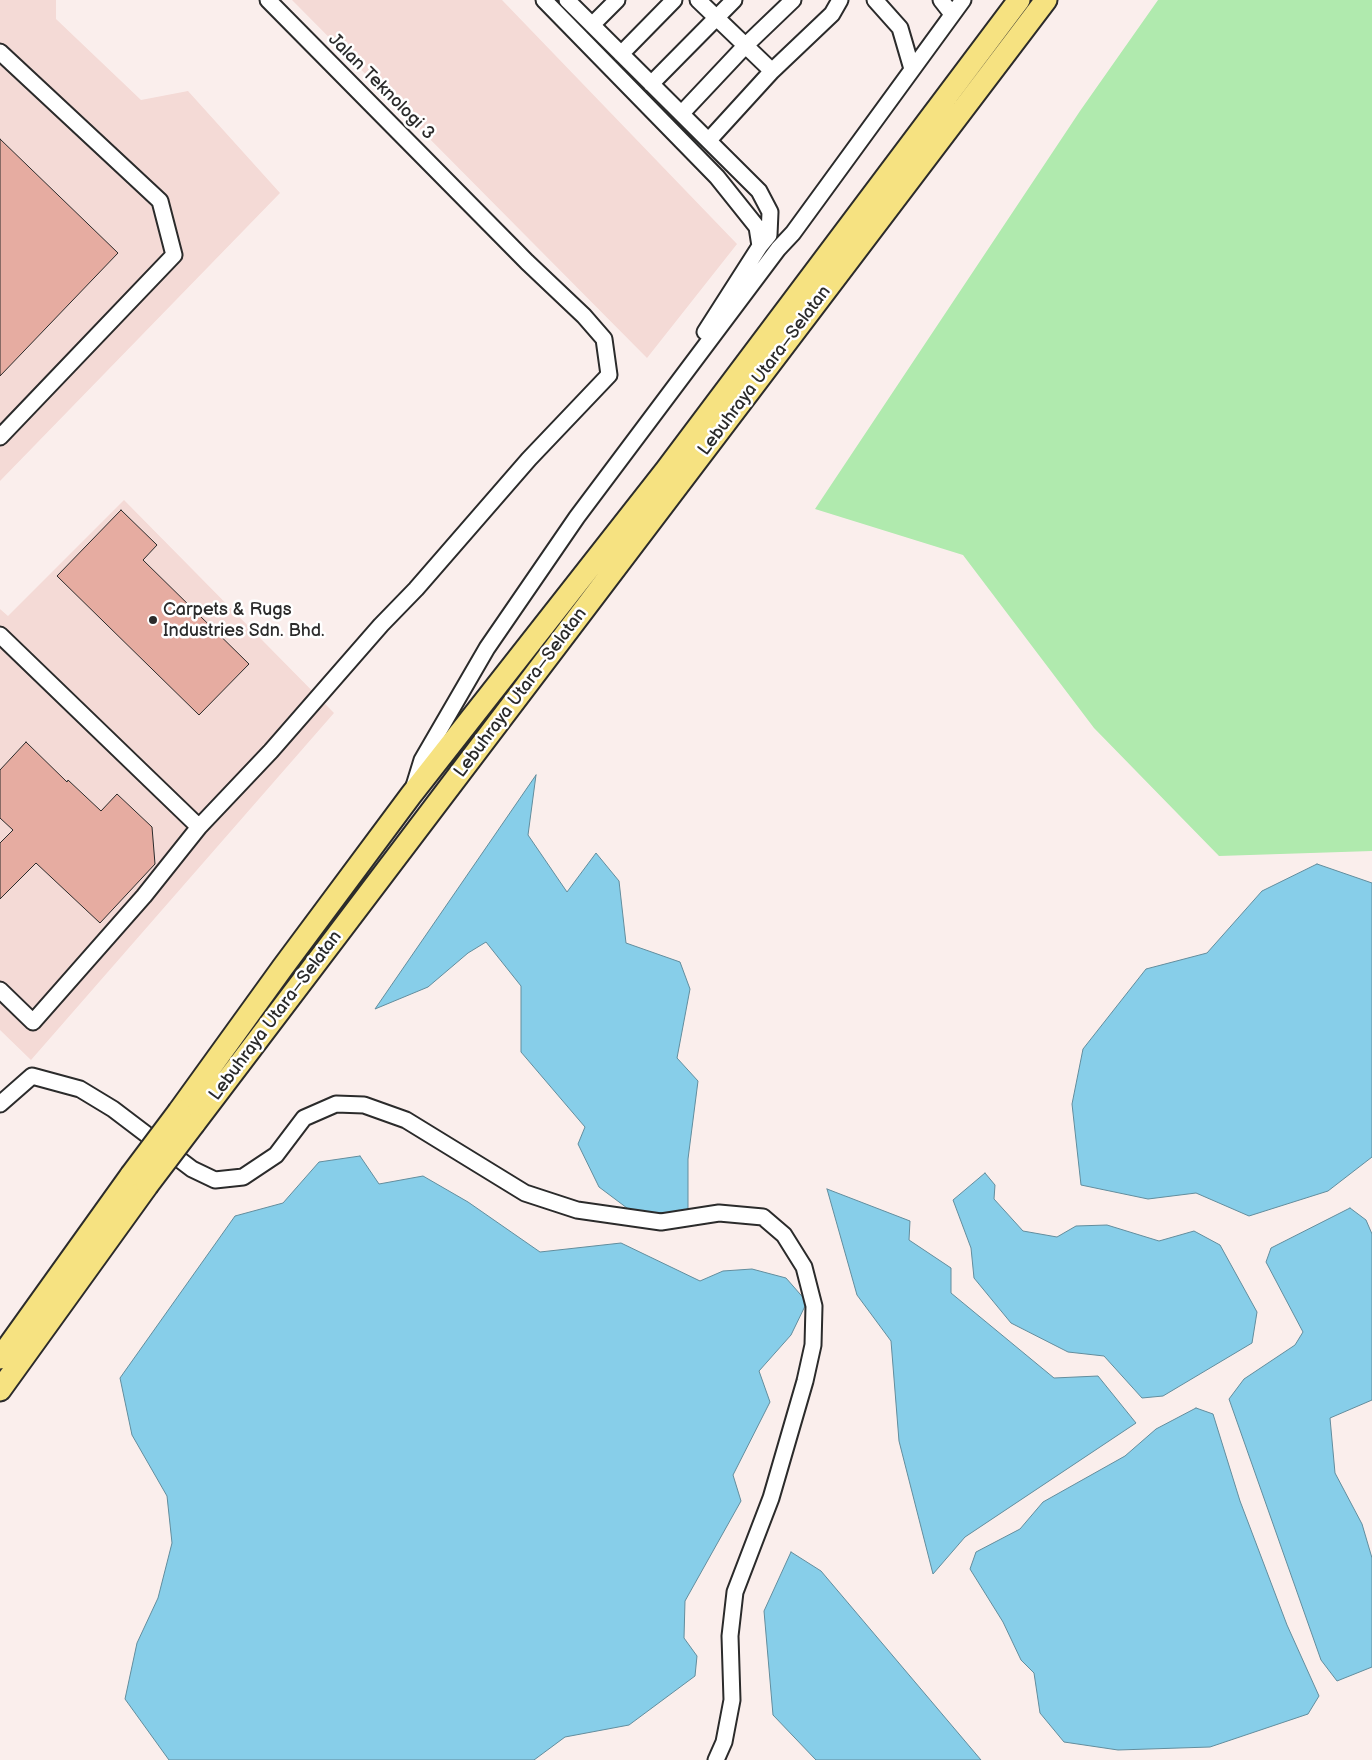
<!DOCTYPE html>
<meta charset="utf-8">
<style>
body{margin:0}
canvas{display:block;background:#faeeec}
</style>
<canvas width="1372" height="1760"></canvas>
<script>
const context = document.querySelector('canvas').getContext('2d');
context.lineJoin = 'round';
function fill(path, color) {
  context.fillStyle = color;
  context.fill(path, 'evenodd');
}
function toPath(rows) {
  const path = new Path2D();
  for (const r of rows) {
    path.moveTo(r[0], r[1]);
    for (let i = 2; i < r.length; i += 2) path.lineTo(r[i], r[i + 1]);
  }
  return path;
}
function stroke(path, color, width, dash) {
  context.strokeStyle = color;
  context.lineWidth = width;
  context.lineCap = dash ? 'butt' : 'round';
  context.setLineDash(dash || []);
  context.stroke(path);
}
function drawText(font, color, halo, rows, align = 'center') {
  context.font = font + ' "Balsamiq Sans",sans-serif';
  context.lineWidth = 5;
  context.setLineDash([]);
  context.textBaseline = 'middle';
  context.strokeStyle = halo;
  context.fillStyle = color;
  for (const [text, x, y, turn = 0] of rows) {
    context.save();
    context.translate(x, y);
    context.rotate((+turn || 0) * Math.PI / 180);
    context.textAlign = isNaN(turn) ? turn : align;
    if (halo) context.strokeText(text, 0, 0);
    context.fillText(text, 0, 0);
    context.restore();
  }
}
fill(toPath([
 [0,0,56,0,56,19,141,100,188,91,280,193,0,481],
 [292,0,502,0,737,244,647,358],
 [124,500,334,713,31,1060,0,1030,0,609,8,616]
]), '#f4dad6');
fill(toPath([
 [1158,0,1372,0,1372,851,1219,856,1094,728,963,555,815,509,1080,111]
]), '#b0eaae');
const water = toPath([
 [536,775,528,835,567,892,596,853,619,881,626,943,680,962,690,989,677,1058,698,1081,688,1159,688,1212,635,1214,599,1187,578,1144,585,1127,521,1052,521,986,486,942,468,953,428,987,375,1009,536,775],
 [1317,864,1372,883,1372,1157,1328,1191,1249,1216,1196,1193,1148,1199,1081,1185,1072,1104,1083,1049,1146,969,1207,953,1262,891,1317,864],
 [360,1156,379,1184,423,1176,468,1202,540,1252,621,1243,700,1281,723,1271,752,1269,786,1278,807,1302,791,1335,759,1371,770,1402,733,1475,741,1501,685,1601,684,1638,697,1656,695,1676,629,1725,565,1737,534,1760,169,1760,125,1699,137,1643,158,1598,172,1543,167,1496,132,1435,120,1378,235,1216,283,1203,319,1162,360,1156],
 [985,1173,995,1185,994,1199,1023,1231,1057,1237,1076,1226,1107,1225,1159,1241,1194,1231,1220,1245,1257,1312,1252,1343,1163,1396,1142,1398,1104,1356,1068,1352,1011,1323,974,1278,971,1248,953,1200,985,1173],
 [827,1189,910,1221,909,1240,951,1268,951,1293,1054,1378,1098,1376,1136,1423,965,1537,933,1574,899,1441,891,1341,857,1295,827,1189],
 [1350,1208,1366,1220,1372,1234,1372,1400,1330,1418,1335,1473,1362,1524,1372,1558,1372,1667,1337,1681,1321,1660,1229,1399,1244,1379,1295,1345,1303,1332,1266,1262,1271,1248,1350,1208],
 [1196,1408,1213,1414,1240,1501,1287,1625,1319,1696,1308,1714,1210,1747,1118,1750,1064,1742,1040,1713,1034,1673,1021,1660,1003,1622,970,1569,976,1552,1020,1529,1043,1502,1125,1456,1156,1429,1196,1408],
 [791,1552,821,1571,981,1760,816,1760,773,1715,764,1611,791,1552]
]);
fill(water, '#87cee9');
stroke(water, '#628d9d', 1);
const building = toPath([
 [0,139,118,253,0,376,0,139],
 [121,510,157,545,143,560,249,664,199,715,57,576,121,510],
 [26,742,67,782,68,780,101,811,117,794,152,827,155,864,100,923,36,863,0,899,0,843,13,830,0,818,0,770,26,742]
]);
fill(building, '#e6aca1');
stroke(building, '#2b2b2b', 1);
const minor = toPath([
 [544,0,717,177,757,227,760,246,705,332],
 [567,0,759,191,770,212,769,235,760,246],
 [698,0,772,71],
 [875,0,900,28,912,69],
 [941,0,952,14],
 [592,25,617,0],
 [0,52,160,201,174,255,0,437],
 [621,54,674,0],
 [651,84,734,0],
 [682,113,745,46,793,0],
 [709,140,772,71,832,14,840,0],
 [0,635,199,827],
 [414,786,422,760,487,648,577,517,778,249,793,233,963,0],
 [0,990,33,1022,144,896,199,827,271,751,381,625,416,589,529,459,609,375,604,339,584,316,527,262,268,0],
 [0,1104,32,1076,80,1089,113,1109,192,1169,215,1180,243,1177,276,1155,304,1118,336,1104,364,1105,406,1120,525,1193,577,1210,661,1222,719,1213,763,1217,784,1235,804,1267,814,1306,813,1345,805,1381,771,1498,735,1592,730,1636,732,1700,724,1742,716,1760]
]);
const highway = toPath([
 [179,1111,283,967,411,795,666,470,1019,0],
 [194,1124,1046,0],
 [0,1358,131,1175],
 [0,1390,147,1186]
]);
stroke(minor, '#2b2b2b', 19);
stroke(highway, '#2b2b2b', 25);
stroke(minor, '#fff', 15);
stroke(highway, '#f6e281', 21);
const highwayBridge = toPath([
 [131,1175,179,1111],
 [147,1186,194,1124]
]);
stroke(highwayBridge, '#2b2b2b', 25, []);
stroke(highwayBridge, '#f6e281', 21);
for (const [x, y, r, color] of [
 [153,620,5,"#2b2b2b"]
]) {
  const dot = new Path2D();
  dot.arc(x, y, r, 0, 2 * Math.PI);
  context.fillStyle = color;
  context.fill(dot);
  stroke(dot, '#fff', 2);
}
drawText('18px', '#2b2b2b', '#fff', [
 ["Jalan Teknologi 3",381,87,45],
 ["Lebuhraya Utara–Selatan",765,371,-53],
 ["Lebuhraya Utara–Selatan",521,693,-53],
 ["Lebuhraya Utara–Selatan",276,1016,-53]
]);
drawText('18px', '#2b2b2b', '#fff', [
 ["Carpets & Rugs",163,610],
 ["Industries Sdn. Bhd.",163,631]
], 'left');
</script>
